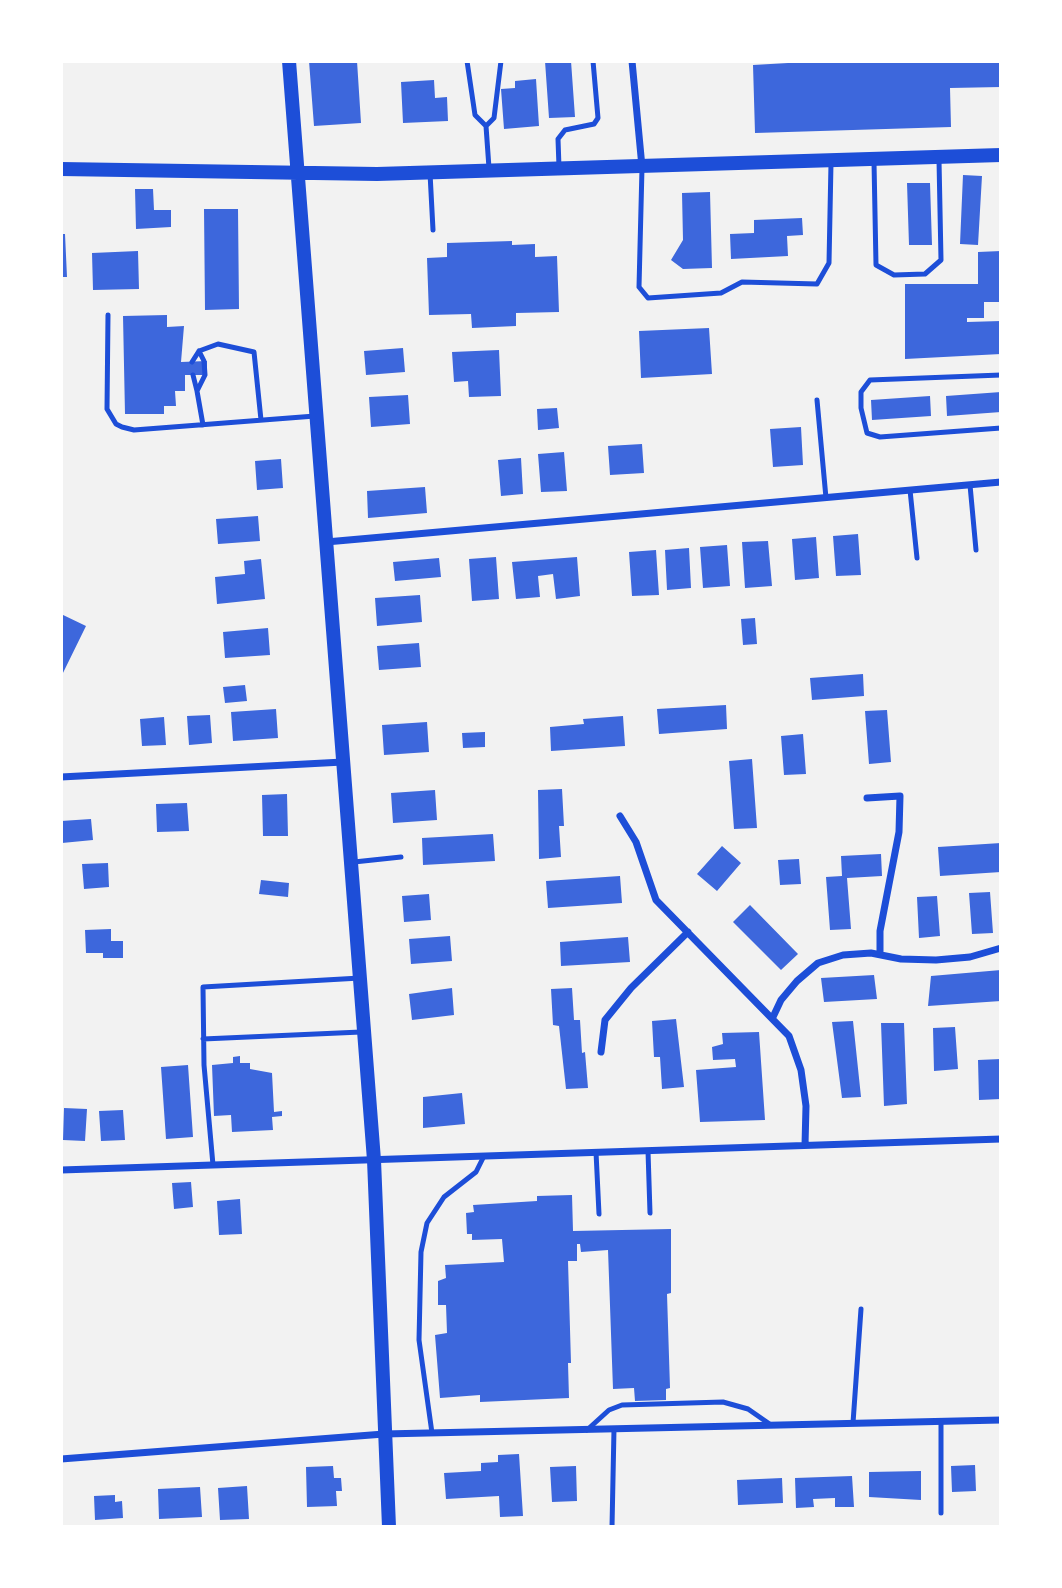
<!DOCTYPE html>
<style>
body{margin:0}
#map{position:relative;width:1062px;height:1588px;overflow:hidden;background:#f2f2f2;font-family:"PT Sans",sans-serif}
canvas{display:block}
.frame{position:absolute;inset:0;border:63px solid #fff;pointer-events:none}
</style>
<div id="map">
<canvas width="1062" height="1588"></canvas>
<div class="frame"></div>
</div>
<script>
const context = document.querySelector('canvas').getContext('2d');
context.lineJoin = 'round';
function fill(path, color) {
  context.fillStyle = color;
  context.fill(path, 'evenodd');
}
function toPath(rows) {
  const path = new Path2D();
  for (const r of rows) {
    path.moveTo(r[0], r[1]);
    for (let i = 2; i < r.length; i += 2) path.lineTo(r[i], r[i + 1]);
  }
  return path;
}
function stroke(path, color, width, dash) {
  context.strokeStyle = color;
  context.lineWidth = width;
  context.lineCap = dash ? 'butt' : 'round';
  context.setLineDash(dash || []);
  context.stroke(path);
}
fill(toPath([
 [309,61,357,61,361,123,314,126],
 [545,61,571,61,575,117,549,118],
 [823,61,1001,61,1001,87,950,88,951,127,755,133,753,65],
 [536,79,539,126,504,129,501,89,515,88,515,81],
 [434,80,435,98,447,97,448,121,403,123,401,82],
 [963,175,982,176,978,245,960,244],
 [907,183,930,183,932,245,909,245],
 [135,189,153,189,154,210,171,210,171,227,136,229],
 [710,192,712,268,683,269,671,260,683,240,682,193],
 [204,209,238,209,239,309,205,310],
 [802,218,803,235,787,236,788,256,731,259,730,234,754,233,754,220],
 [61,234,65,234,67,277,61,277],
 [512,241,512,245,535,244,535,257,557,256,559,312,516,313,516,326,472,328,471,314,429,315,427,258,447,257,447,243],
 [138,251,139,289,93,290,92,253],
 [1001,251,1001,302,984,302,984,318,967,318,967,322,1001,321,1001,354,905,359,905,284,978,284,978,252],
 [167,315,167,327,184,326,181,362,207,361,207,375,185,375,185,391,175,391,176,406,164,406,164,414,125,414,123,316],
 [709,328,712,374,641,378,639,331],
 [403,348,405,372,366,375,364,351],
 [499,350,501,396,469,397,468,381,454,382,452,352],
 [1001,392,1001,412,947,416,946,396],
 [408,395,410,424,371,427,369,397],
 [930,396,931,416,872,420,871,400],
 [557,408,559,428,538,430,537,409],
 [801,427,803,465,773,467,770,429],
 [642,444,644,473,610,475,608,446],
 [564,452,567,491,541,492,538,454],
 [521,458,523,494,501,496,498,460],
 [281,459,283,488,257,490,255,461],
 [425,487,427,513,368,518,367,491],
 [258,516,260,541,218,544,216,519],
 [858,534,861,575,836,576,833,536],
 [816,537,819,578,795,580,792,539],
 [768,541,772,586,745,588,742,542],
 [727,545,730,586,703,588,700,547],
 [689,548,691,588,667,590,665,550],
 [656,550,659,595,632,596,629,552],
 [496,557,499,599,472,601,469,559],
 [577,557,580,596,556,599,553,574,538,576,540,597,516,599,512,562],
 [439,558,441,577,395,581,393,562],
 [261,559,265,599,217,604,215,577,245,574,244,561],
 [420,595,422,622,377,626,375,598],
 [61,614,86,626,61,677],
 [755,618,757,644,743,645,741,619],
 [268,628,270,655,225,658,223,632],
 [419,643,421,667,379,670,377,646],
 [863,674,864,696,812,700,810,678],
 [245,685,247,701,225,703,223,687],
 [726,705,727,729,659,734,657,709],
 [276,709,278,738,233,741,231,712],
 [887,710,891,762,869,764,865,711],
 [210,715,212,743,189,745,187,716],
 [623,716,625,746,551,751,550,727,584,724,583,719],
 [164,717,166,745,142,746,140,719],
 [427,722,429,752,384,755,382,725],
 [485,732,485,747,463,748,462,733],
 [803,734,806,774,784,775,781,736],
 [752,759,757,828,734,829,729,761],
 [562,789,564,826,559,826,561,857,539,859,538,790],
 [435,790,437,820,393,823,391,793],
 [287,794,288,836,263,836,262,795],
 [187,803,189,831,157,832,156,804],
 [91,819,93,840,62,843,61,821],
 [493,834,495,861,423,865,422,838],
 [1001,843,1001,872,940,876,938,847],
 [722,846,741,863,717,891,697,874],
 [881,854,882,876,847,878,851,929,830,930,826,877,842,876,841,856],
 [799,859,801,884,780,885,778,860],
 [108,863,109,887,84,889,82,864],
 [620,876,622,903,548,908,546,881],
 [261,880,289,883,288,897,259,894],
 [990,892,993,933,972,934,969,893],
 [429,894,431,920,404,922,402,896],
 [937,896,940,936,919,938,917,897],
 [750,905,798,954,781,970,733,922],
 [111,929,111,941,123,941,123,958,103,958,103,953,86,953,85,930],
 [450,936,452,961,411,964,409,939],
 [628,937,630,962,561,966,560,942],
 [1001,970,1001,1001,928,1006,931,976],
 [874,975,877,999,824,1002,821,978],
 [452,988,454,1015,412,1020,409,994],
 [572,988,574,1020,580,1020,582,1053,585,1052,588,1088,566,1089,559,1026,553,1025,551,989],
 [676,1019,684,1087,662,1089,660,1057,654,1057,652,1021],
 [853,1021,861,1097,842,1098,832,1022],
 [881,1023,904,1023,907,1104,884,1106],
 [955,1027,958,1069,934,1071,933,1028],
 [759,1032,765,1120,700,1122,696,1070,736,1067,735,1059,713,1060,712,1047,723,1044,722,1033],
 [240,1056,240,1063,250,1063,250,1069,272,1073,274,1112,282,1111,282,1116,272,1117,273,1130,232,1132,231,1115,214,1116,212,1065,233,1063,233,1057],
 [1001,1059,1001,1099,979,1100,978,1060],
 [188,1065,193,1137,166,1139,161,1067],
 [462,1093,465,1124,423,1128,423,1097],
 [64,1108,87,1109,85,1141,63,1140],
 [123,1110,125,1140,101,1141,99,1111],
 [191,1182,193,1207,174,1209,172,1183],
 [572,1195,573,1231,671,1229,671,1293,667,1294,670,1388,666,1389,666,1400,635,1401,634,1388,613,1389,608,1250,581,1252,580,1244,577,1244,577,1261,568,1261,571,1363,568,1363,569,1398,480,1402,480,1395,440,1398,435,1335,447,1333,446,1305,438,1305,438,1281,446,1278,445,1265,504,1262,502,1239,472,1240,472,1234,467,1234,466,1213,474,1212,473,1205,537,1201,537,1196],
 [240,1199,242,1234,219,1235,217,1201],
 [519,1454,523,1516,500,1517,499,1496,446,1499,444,1473,481,1471,481,1463,498,1462,498,1455],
 [975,1465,976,1491,952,1492,951,1466],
 [333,1466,334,1478,341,1478,342,1491,336,1491,337,1506,307,1507,306,1467],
 [576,1466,577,1501,552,1502,550,1467],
 [921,1471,921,1500,869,1497,869,1472],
 [852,1476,854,1507,835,1507,835,1498,813,1499,814,1507,796,1508,795,1478],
 [782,1478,783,1503,738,1505,737,1480],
 [247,1486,249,1519,220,1520,218,1488],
 [200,1487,202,1517,159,1519,158,1489],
 [115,1495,115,1502,122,1501,123,1518,95,1520,94,1496]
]), '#3d67dc');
stroke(toPath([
 [467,61,475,115,486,126,489,168],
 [486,126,494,118,501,61],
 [874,162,876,265,894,275,925,274,941,260,939,160],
 [559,167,558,139,565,130,594,124,598,118,593,61],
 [642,168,639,287,648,298,721,293,742,282,817,284,829,263,831,163],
 [430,173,433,230],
 [108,315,107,409,116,424,122,427,134,430,315,416],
 [192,362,199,351],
 [193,375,197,391],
 [1001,375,870,380,861,392,861,408,867,433,880,437,1001,428],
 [817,400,826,498],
 [203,425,197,391,205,375,204,361,199,351,218,344,254,352,261,420],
 [970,485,976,550],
 [910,490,917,558],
 [354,862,401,857],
 [203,1039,361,1032],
 [648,1151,650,1213],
 [596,1152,599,1214],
 [213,1165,204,1065,203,987,360,978],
 [853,1423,861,1309],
 [587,1430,609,1410,622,1405,723,1402,748,1409,771,1425],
 [432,1433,419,1340,421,1252,427,1223,444,1197,476,1172,484,1156],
 [941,1513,941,1421],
 [612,1527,614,1429]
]), '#1d4ed8', 5);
stroke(toPath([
 [632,61,642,167],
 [326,542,1001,482],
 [61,777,343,762],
 [867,798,900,796,899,832,880,931,880,954],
 [620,816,636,842,656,900,789,1036,801,1070,806,1106,805,1145],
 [773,1017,781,1000,797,981,818,963,843,955,871,953,901,959,936,960,970,957,1001,948],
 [601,1052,605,1020,631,988,688,932],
 [61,1170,1001,1139],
 [61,1459,384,1434,1001,1420]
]), '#1d4ed8', 7);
stroke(toPath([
 [289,61,374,1160,389,1527],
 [61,169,377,174,1001,155]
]), '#1d4ed8', 14);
</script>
